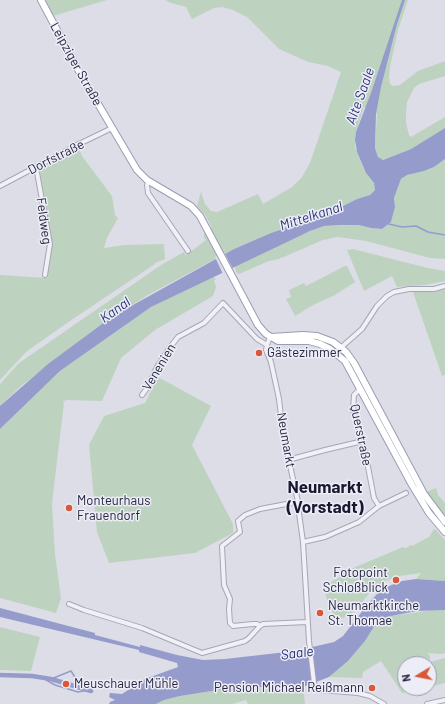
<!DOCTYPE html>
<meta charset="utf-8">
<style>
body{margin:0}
#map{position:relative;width:445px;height:704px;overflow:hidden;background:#dddde8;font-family:Barlow,sans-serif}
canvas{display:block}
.north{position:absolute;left:397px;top:656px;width:40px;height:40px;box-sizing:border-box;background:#ecedf6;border:1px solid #9c9dad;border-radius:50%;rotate:260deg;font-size:11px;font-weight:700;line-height:16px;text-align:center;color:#252540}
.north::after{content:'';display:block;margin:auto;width:14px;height:18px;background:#d85837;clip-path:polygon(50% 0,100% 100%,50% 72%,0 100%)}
</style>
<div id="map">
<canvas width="445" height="704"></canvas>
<div class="north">N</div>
</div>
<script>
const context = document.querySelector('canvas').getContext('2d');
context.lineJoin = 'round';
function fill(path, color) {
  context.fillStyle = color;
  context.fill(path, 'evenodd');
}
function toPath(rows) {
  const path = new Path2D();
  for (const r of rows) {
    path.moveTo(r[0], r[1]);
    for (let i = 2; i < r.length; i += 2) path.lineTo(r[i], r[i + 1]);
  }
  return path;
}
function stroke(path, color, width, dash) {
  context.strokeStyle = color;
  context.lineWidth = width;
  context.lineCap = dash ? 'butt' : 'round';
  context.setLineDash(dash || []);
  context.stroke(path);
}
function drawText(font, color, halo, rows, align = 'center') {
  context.font = font + ' Barlow,sans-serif';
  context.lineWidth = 3;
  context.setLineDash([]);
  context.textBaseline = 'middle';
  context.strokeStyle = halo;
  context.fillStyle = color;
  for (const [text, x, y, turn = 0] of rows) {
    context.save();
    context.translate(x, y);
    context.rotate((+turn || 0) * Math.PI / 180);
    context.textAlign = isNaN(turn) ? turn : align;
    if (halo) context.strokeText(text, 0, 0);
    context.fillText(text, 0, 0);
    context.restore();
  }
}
fill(toPath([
 [46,0,107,0,53,16],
 [165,0,408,0,398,30,390,67,389,78,390,84,393,86,400,85,418,71,445,61,445,76,419,84,414,88,407,102,406,113,406,123,409,135,411,137,445,117,445,128,411,149,382,160,378,157,375,148,377,113,364,107,356,132,355,140,355,147,360,160,366,173,374,183,375,190,370,195,357,199,327,214,271,233,234,249,148,295,102,324,21,386,0,406,0,384,19,363,161,265,184,252,186,255,206,240,204,238,204,233,212,228,206,216,197,206,201,192,205,204,211,211,217,212,258,194,263,204,292,187,302,177,310,163,341,72,328,66,308,62,279,49,247,17,233,10,222,7,214,8,192,19,186,7,171,3],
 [79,149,82,156,112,196,115,215,118,218,107,238,104,248,124,245,164,244,165,259,155,263,155,264,67,323,26,352,0,380,0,275,48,278,47,273,51,245,40,171],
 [445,159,445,259,430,258,366,241,338,237,323,240,279,259,269,261,239,274,236,272,235,265,310,231,324,226,359,225,371,228,382,229,391,222,395,207,394,198,401,179,406,175,424,171,434,167],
 [353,249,428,268,445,271,445,281,425,285,397,287,392,276,364,291,347,250],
 [345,266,347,266,355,282,335,295,315,304,295,316,286,299,291,297,289,290,304,283,306,286],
 [213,276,216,280,214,280,216,287,213,296,155,330,121,358,102,401,66,400,63,402,64,403,52,503,55,554,61,598,56,613,0,598,0,429,60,371,151,307],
 [445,288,445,375,442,376,413,292,435,291],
 [158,377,211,406,192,445,233,524,233,533,195,553,109,563,97,532,89,445,104,416,145,403],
 [436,488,438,495,445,503,445,518,426,492],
 [434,529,436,530,445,540,445,581,416,579,421,573,399,576,385,581,371,591,356,610,349,615,336,621,325,594,330,592,327,584,340,577,339,574,403,547,406,548,411,545,412,546,429,537],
 [441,609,445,610,445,653,441,654,427,653,430,656,430,662,445,658,445,683,429,687,429,664,405,664,405,688,426,688,402,693,381,661,363,672,362,678,329,677,348,661,365,641,375,625,391,616],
 [0,627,40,637,31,671,0,670],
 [258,686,303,687,305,704,248,704,246,700,232,704,156,704,164,700,180,696,237,687]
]), '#bdd3c0');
fill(toPath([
 [402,0,405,0,397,24,381,87,376,114,375,148,378,157,383,160,411,149,445,128,445,159,434,167,424,171,407,175,401,179,394,198,395,207,391,222,382,229,371,228,359,225,342,225,324,226,310,231,151,307,60,371,0,429,0,406,48,364,102,324,124,310,234,249,271,233,327,214,357,199,370,195,375,190,374,183,366,173,357,152,355,140,356,132,371,93],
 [416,579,445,581,445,610,417,611,391,616,375,625,365,641,348,661,329,677,303,687,237,687,180,696,164,700,156,704,109,704,110,702,115,700,109,697,110,693,122,694,145,679,178,667,177,663,139,652,139,650,0,617,0,608,95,633,95,635,140,647,140,645,177,655,203,660,225,659,295,651,334,642,343,636,367,605,377,594,389,586,402,581]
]), '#959ccb');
fill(toPath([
 [224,252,233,269,223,274,215,257]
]), '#dddde8');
stroke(toPath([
 [389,224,402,227,416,226,428,232,445,235],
 [41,677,55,685,78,692,89,690,82,680,78,682,71,671,51,679]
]), '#959ccb', 1.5);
stroke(toPath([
 [0,675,32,676,51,679,91,691]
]), '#959ccb', 4.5);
const minor = toPath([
 [36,167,50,244,45,275],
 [149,181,147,185,148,193,188,251],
 [0,186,79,144,112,128],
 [270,337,267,345,266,350,271,362,276,385,279,399,283,434,299,506,299,513,303,542,309,641,314,683,316,688,320,690,358,693,370,696,384,704],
 [336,352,362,329,377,306,387,296,394,292,409,289,434,289,445,286],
 [360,389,354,395,353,410,363,441,374,498,379,506],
 [142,395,147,388,157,367,171,346,178,337,204,323,223,303,257,339,267,345],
 [288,460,325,450,363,441],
 [303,542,325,537,359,522,379,506,406,493],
 [69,604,84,610,142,628,202,653,245,641,249,638,260,626,263,624,307,622],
 [260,626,257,624,253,624,233,626,230,623,229,609,230,599,224,585,222,546,240,532,238,521,245,515,260,509,297,502],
 [427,704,445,700]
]);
const primary = toPath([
 [41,0,81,75,137,170,147,180,191,206,200,216,258,325,266,334,278,341,309,341,320,344,330,349,345,361,412,485,429,513,445,532],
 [271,337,303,335,317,336,333,342,346,352,354,363,424,494,445,522]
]);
stroke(minor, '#a6a6b6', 6);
stroke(primary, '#9b9cb5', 8);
stroke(minor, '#f0f0f6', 4);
stroke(primary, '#fff', 6);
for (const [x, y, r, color] of [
 [259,353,4,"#d85837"],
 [69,508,4,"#d85837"],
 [396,580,4,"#d85837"],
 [320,613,4,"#d85837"],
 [66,684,4,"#d85837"],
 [372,688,4,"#d85837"]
]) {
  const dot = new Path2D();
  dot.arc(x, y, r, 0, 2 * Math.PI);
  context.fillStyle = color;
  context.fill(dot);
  stroke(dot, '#ecedf6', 1.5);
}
drawText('13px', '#252540', '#ecedf6', [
 ["Leipziger Straße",76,64,61],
 ["Dorfstraße",56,157,-27],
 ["Feldweg",44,221,82],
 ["Venenien",159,367,-59],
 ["Querstraße",361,435,78],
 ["Neumarkt",286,440,80]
]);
drawText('13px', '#252540', '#ecedf6', [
 ["Gästezimmer",267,353],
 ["Monteurhaus",77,501],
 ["Frauendorf",77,516],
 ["Fotopoint",388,573,"right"],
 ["Schloßblick",388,588,"right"],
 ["Neumarktkirche",328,606],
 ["St. Thomae",328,621],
 ["Meuschauer Mühle",74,684],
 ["Pension Michael Reißmann",364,688,"right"]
], 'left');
drawText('italic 14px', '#2c3377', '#ecedf6', [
 ["Alte Saale",360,96,-70],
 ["Mittelkanal",311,216,-18],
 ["Kanal",115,310,-35],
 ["Saale",297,653,-7]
]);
drawText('bold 17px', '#181830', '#ecedf6', [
 ["Neumarkt",325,487],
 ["(Vorstadt)",325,507]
]);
</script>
